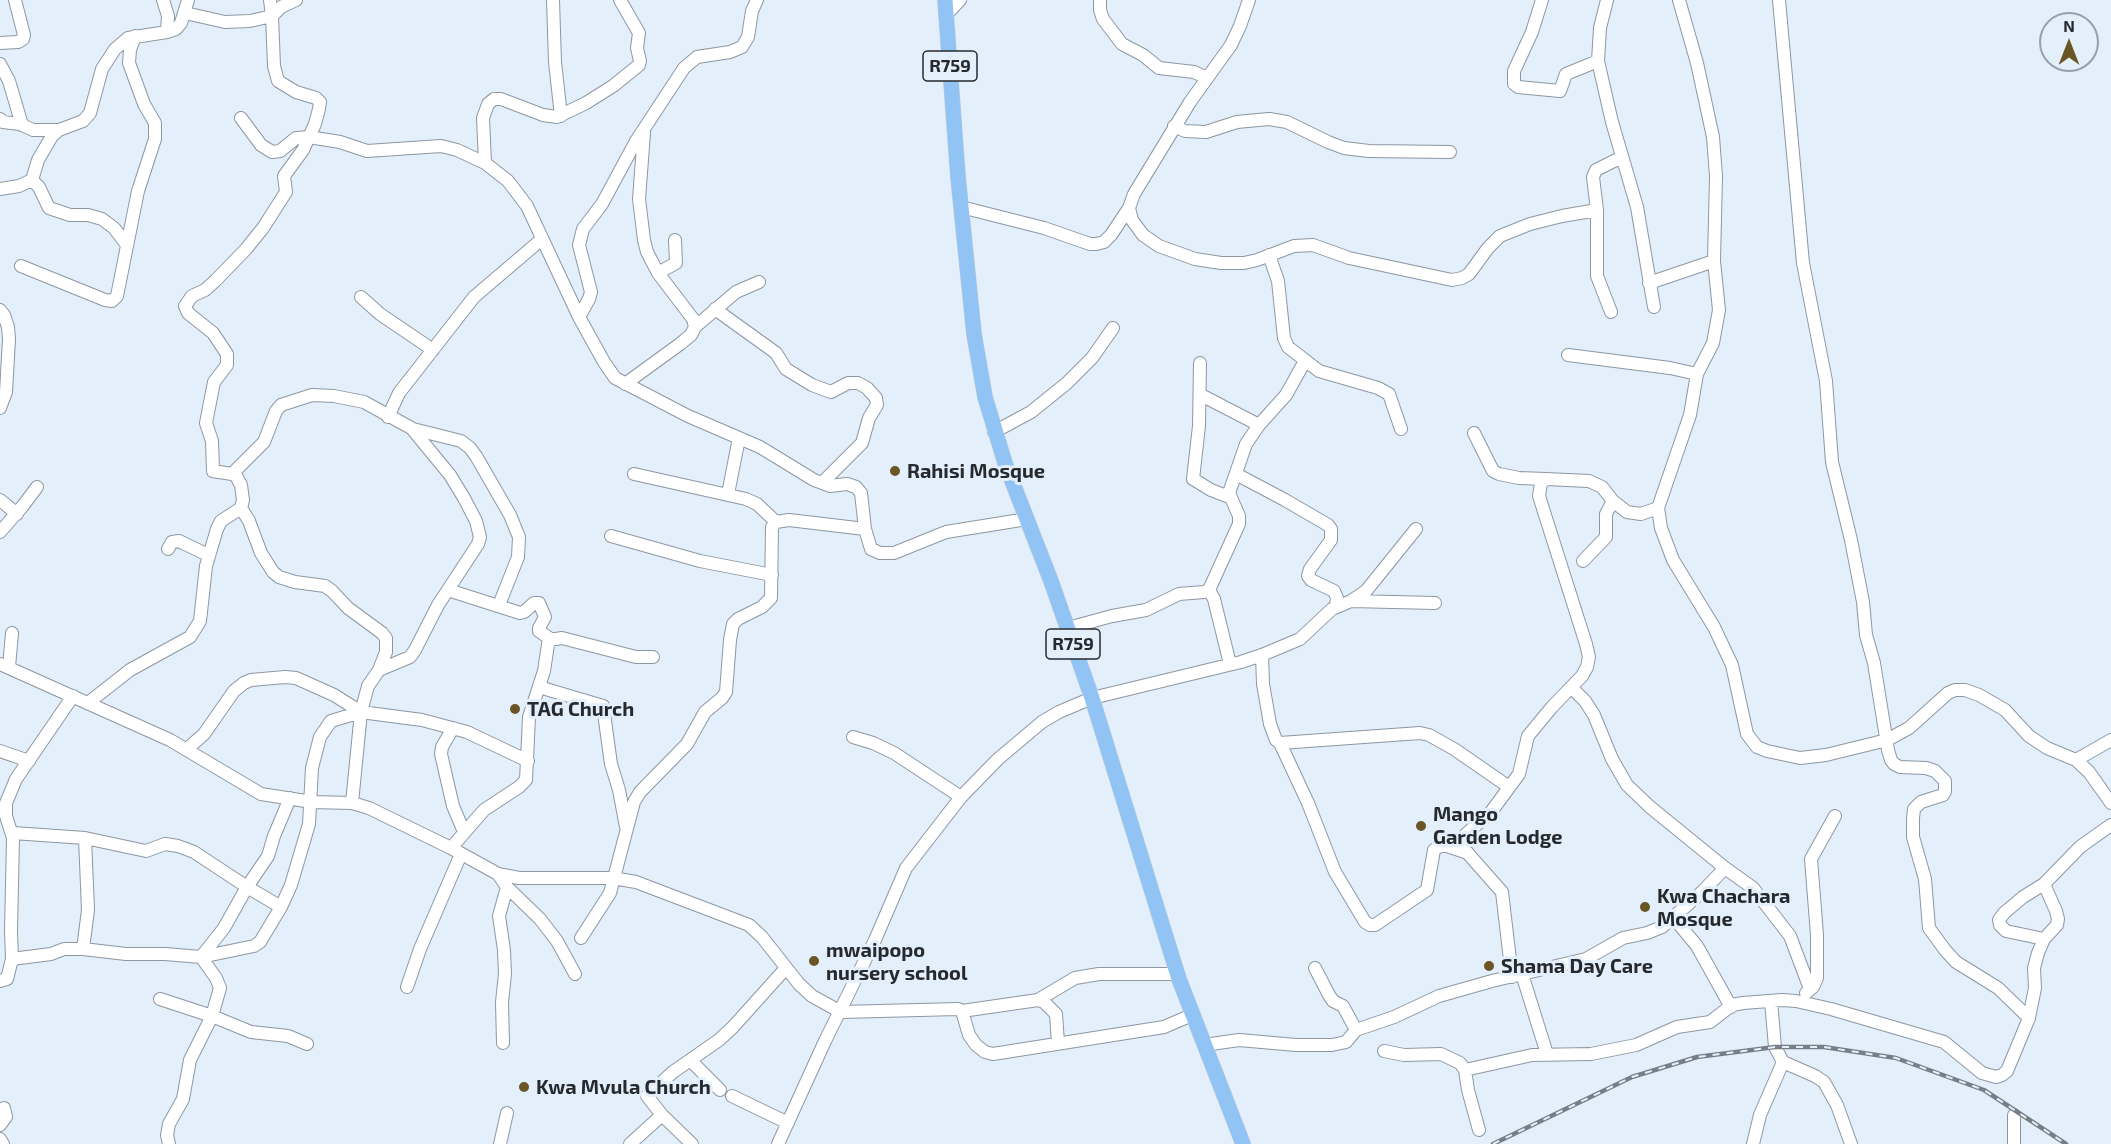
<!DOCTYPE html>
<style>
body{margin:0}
#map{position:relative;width:2111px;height:1144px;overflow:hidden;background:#e3effb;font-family:"Exo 2",sans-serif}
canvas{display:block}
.north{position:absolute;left:2039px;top:12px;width:60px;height:60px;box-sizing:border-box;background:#e3effb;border:2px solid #97a0a9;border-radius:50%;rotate:0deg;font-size:16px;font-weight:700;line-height:24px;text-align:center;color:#262a2e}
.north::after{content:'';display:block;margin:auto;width:21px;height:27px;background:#6a5624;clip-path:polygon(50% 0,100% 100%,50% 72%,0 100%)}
</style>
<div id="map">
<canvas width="2111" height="1144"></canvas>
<div class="north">N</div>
</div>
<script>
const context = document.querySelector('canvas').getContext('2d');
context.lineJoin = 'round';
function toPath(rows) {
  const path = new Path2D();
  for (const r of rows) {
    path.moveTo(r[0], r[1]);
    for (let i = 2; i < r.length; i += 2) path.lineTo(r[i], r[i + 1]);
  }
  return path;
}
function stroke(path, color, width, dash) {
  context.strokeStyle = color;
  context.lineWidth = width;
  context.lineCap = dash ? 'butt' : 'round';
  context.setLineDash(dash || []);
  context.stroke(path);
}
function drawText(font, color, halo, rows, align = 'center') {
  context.font = font + ' "Exo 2",sans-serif';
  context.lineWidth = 6;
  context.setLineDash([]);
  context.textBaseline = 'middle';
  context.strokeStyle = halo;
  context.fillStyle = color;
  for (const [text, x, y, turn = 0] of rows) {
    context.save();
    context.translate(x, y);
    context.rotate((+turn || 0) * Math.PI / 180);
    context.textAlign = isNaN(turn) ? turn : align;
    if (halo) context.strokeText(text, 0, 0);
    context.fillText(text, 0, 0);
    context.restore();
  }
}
const minor = toPath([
 [553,0,555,62,561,116],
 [1100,0,1100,10,1103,19,1122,44,1143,55,1159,68,1194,72,1207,78],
 [1249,0,1240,26,1231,45,1190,102,1134,194,1129,208,1132,220,1143,235,1159,246,1195,259,1221,263,1244,263,1257,260,1294,246,1313,245,1349,258,1452,280,1462,278,1469,274,1488,248,1500,236,1530,224,1562,216,1597,210],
 [1542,0,1532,32,1514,71,1514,84,1518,87,1560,91,1566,74,1598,61],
 [1607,0,1600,28,1598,61,1612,122,1637,207,1654,307],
 [1679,0,1697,63,1713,137,1716,176,1714,261,1719,310,1713,343,1697,374,1690,415,1658,508,1661,528,1673,560,1714,627,1732,665,1747,734,1757,747,1767,751,1800,758,1826,755,1887,740,1909,728,1948,693,1955,690,1965,690,1979,695,2005,710,2029,736,2047,748,2076,760,2089,772,2111,803],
 [1779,0,1803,263,1826,381,1832,462,1851,540,1863,602,1866,635,1874,663,1888,750,1891,760,1894,764,1900,767,1926,768,1935,771,1945,781,1945,791,1943,795,1921,802,1914,809,1913,818,1913,837,1925,879,1929,928,1945,950,1956,962,1998,988,2029,1018],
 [185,13,225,22,250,21,272,16,281,7,296,0],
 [946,15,960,0],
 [167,32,176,29,181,23,188,0],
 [0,43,18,42,23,39,24,35,15,0],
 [0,64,9,81,22,125],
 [241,118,261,145,272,152,280,151,296,138,309,137,340,142,367,151,441,146,457,150,485,163,508,181,527,206,579,317,604,362,615,378,688,416,760,447,814,480,830,486,847,484,856,487,861,493,865,529,871,549,880,553,894,553,946,532,1027,519],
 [0,119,3,122,20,124,33,130,59,130],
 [1174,126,1185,131,1206,132,1237,122,1269,119,1287,122,1328,142,1344,148,1369,151,1450,152],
 [485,163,483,118,488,104,494,99,501,99,543,115,557,117,586,103,613,86,639,65,640,61,637,48,639,33,620,0],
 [32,180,39,187,49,208,70,215,88,215,102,219,114,228,127,245],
 [0,189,19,186,32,180,38,160,52,136,59,130,83,121,90,113,102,69,115,49,128,38,167,32,168,16,163,0],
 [961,207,1044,228,1090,244,1096,244,1104,242,1111,235,1129,208],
 [1269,255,1278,281,1284,338,1288,347,1319,371,1378,388,1389,394,1401,429],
 [21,266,105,300,112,301,117,296,138,191,155,139,155,123,144,104,129,63,130,50,135,36],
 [658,273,676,263,675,240],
 [1649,283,1714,261],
 [361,297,380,314,433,350],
 [715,309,776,353,786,369,812,385,831,392,848,383,858,383,867,388,876,398,877,405,869,418,862,443,822,483],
 [0,310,4,315,8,327,9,339,6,392,0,408],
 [1611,312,1597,276,1597,210,1593,177,1596,170,1622,157],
 [579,317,589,299,591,292,579,245,583,229,602,204,636,141,684,68,697,57,730,52,742,47,748,37,752,11,757,0],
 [695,327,736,292,759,282],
 [1568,355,1670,368,1697,374],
 [1200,363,1199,426,1193,479,1211,490,1229,497],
 [625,384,680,344,691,335,695,327,693,319,658,273,647,252,644,240,639,199,644,133],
 [1201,395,1259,425],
 [388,417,399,393,474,297,542,239],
 [994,432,1031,412,1067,383,1092,358,1113,328],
 [1474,433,1493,471,1499,474,1519,478,1546,479],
 [232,474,264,442,276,411,281,405,312,395,334,396,364,402,413,429,461,441,470,448,476,456,510,515,519,537,518,557,499,605],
 [634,474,746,499,757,504,776,522],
 [1236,474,1285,500,1328,525,1331,529,1331,540,1310,569,1308,576,1311,580,1334,591,1337,598,1336,606],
 [728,494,739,438],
 [0,500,17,514],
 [241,508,249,521,261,553,273,572,279,577,295,582,325,586,332,591,348,608,382,633,386,638,386,652,379,670],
 [0,532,22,507,37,487],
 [611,536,700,561,772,575],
 [168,549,172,542,179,541,208,555],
 [1583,561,1606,537,1606,514,1613,501],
 [448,590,520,613,524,612,534,603,539,603,545,617,539,628,539,631,549,638,544,671,529,717,526,780,519,787,484,810,451,848],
 [1209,590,1214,599,1230,664],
 [1351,601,1435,603],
 [1068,628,1112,616,1146,610,1179,594,1204,592,1209,590,1239,524,1239,516,1229,493,1246,444,1259,425,1286,395,1305,361],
 [549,640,562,638,636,657,653,657],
 [1262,655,1263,684,1270,724,1276,740,1280,743,1420,733,1429,735,1454,749,1509,787],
 [0,664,170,740,261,794,312,802,352,803,369,808,451,848,498,874,519,878,613,878,636,882,749,925,762,937,799,984,812,996,841,1012,958,1009,962,1011,969,1035,976,1045,985,1052,993,1054,1164,1027,1192,1015],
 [9,667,12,633],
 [539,687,603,706,611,764,619,790,626,827],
 [1571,687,1585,701,1594,715,1612,759,1627,785,1650,807,1725,868,1753,888,1790,936,1810,989],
 [88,703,130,670,190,637,200,621,206,566,217,529,221,521,241,508,243,500,241,485,236,476,232,474,213,471,212,441,206,423,214,382,227,365,227,354,213,333,188,313,185,306,192,296,205,290,215,281,246,249,263,228,286,192,284,176,303,150,315,124,319,109,320,102,316,98,296,92,278,81,274,66,272,16,270,0],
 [453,728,442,747,441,754,453,806,464,832],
 [853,737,873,743,894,753,961,797],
 [1280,743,1308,803,1335,872,1365,922,1370,925,1375,925,1427,890,1434,850,1440,846,1447,846,1468,853],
 [187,749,204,734,234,691,244,683,251,680,285,677,296,678,334,695,361,712],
 [0,751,29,761],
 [2076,760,2111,740],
 [352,803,361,712,368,686,379,670,410,657,415,650,438,605,478,544,480,537,476,521,464,498,450,475,413,430],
 [13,833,85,838,146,851,165,844,178,846,194,852,247,887,224,928,201,957,165,954,126,954,83,949,64,949,51,954,12,959,11,931,13,838,6,816,6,803,16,779,73,696],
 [498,874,507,887,499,916,504,950,505,974,502,1002,503,1043],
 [507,887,540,919,557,941,575,974],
 [281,907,291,885,309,824,312,768,320,737,331,721,361,712,422,720,467,732,528,761],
 [1673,917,1697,946,1731,1007],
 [581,938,610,893,634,802,640,792,687,744,705,712,722,698,726,692,730,640,733,624,738,619,762,607,771,598,772,527,776,522,789,520,865,529],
 [2044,939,2006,931,2000,925,1999,920,2004,913,2023,897,2044,884,2080,847,2111,825],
 [83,949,88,910,85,838],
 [1315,968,1329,995,1333,1001,1343,1006,1356,1030],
 [1522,974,1547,1054],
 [1512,977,1502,892,1464,849,1462,840,1465,835,1491,812,1519,774,1528,736,1552,707,1582,676,1587,667,1589,657,1586,644,1539,496,1541,483,1546,479,1589,481,1602,487,1613,501,1627,512,1641,514,1658,508],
 [0,981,7,979,12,959],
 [407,987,420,949,461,854],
 [1806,993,1813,987,1817,978,1817,935,1811,859,1835,816],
 [160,999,212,1016,251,1032,288,1036,307,1044],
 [1038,1000,1075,978,1099,974,1178,974],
 [1771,1001,1775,1047,1783,1062,1815,1076,1824,1082,1837,1105,1851,1144],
 [962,1011,1038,1000,1044,1002,1056,1014,1058,1043],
 [1204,1045,1239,1040,1296,1045,1332,1045,1346,1042,1356,1030,1394,1017,1439,996,1492,981,1586,959,1623,938,1647,933,1662,927,1702,892,1725,868],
 [1384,1051,1404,1055,1441,1054,1460,1063,1465,1070,1468,1090,1479,1130],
 [690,1060,720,1090],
 [1465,1070,1532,1055,1591,1054,1636,1045,1677,1027,1710,1022,1732,1005,1743,1003,1782,1000,1796,1001,1831,1009,1944,1042,1982,1073,1996,1077,2002,1075,2007,1071,2029,1018,2035,988,2034,968,2038,953,2044,939,2057,925,2058,919,2056,911,2044,884],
 [732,1096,788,1123],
 [662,1115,692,1144],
 [2014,1115,2014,1144],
 [0,1125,6,1117,4,1108],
 [0,1139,3,1144],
 [169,1144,167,1135,169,1124,183,1099,190,1060,212,1016,220,988,216,978,201,957,254,946,260,942,281,907,247,887,268,856,274,836,290,798],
 [500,1144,507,1113],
 [630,1144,662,1115,647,1096,673,1072,719,1040,733,1027,786,968],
 [778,1144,825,1041,875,940,906,868,961,797,998,759,1042,722,1059,712,1092,698,1241,662,1262,655,1300,639,1332,609,1351,601,1366,591,1416,529],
 [1753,1144,1760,1115,1783,1062]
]);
const major = toPath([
 [945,0,958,177,974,334,985,397,1005,463,1051,581,1092,698,1179,979,1243,1144]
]);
stroke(minor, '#8d97a2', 14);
stroke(major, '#cfd0d1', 16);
stroke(minor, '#fff', 12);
stroke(major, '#91c4f4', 15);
const rail = toPath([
 [1493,1144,1632,1077,1697,1057,1775,1047,1824,1047,1896,1058,1984,1090,2066,1144]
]);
stroke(rail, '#777e86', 4.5);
stroke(rail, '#e3effb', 2, [7]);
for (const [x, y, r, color] of [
 [895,471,6,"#6a5624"],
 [515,709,6,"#6a5624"],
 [1421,826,6,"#6a5624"],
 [1645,907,6,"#6a5624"],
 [814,961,6,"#6a5624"],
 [1489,966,6,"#6a5624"],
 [524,1087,6,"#6a5624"]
]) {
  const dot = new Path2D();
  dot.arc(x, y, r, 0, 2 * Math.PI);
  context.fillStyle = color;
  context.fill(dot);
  stroke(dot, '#e3effb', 2);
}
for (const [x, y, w] of [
 [950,66,54],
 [1073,644,54]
]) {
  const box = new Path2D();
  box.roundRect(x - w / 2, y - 15, w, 30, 4.5);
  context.fillStyle = '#e3effb';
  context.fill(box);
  stroke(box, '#262a2e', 1.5);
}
drawText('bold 18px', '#262a2e', null, [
 ["R759",950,66],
 ["R759",1073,644]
]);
drawText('bold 20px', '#262a2e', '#e3effb', [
 ["Rahisi Mosque",907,471],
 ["TAG Church",527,709],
 ["Mango",1433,814],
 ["Garden Lodge",1433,837],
 ["Kwa Chachara",1657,896],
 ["Mosque",1657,919],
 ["mwaipopo",826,950],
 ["nursery school",826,973],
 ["Shama Day Care",1501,966],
 ["Kwa Mvula Church",536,1087]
], 'left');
</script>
